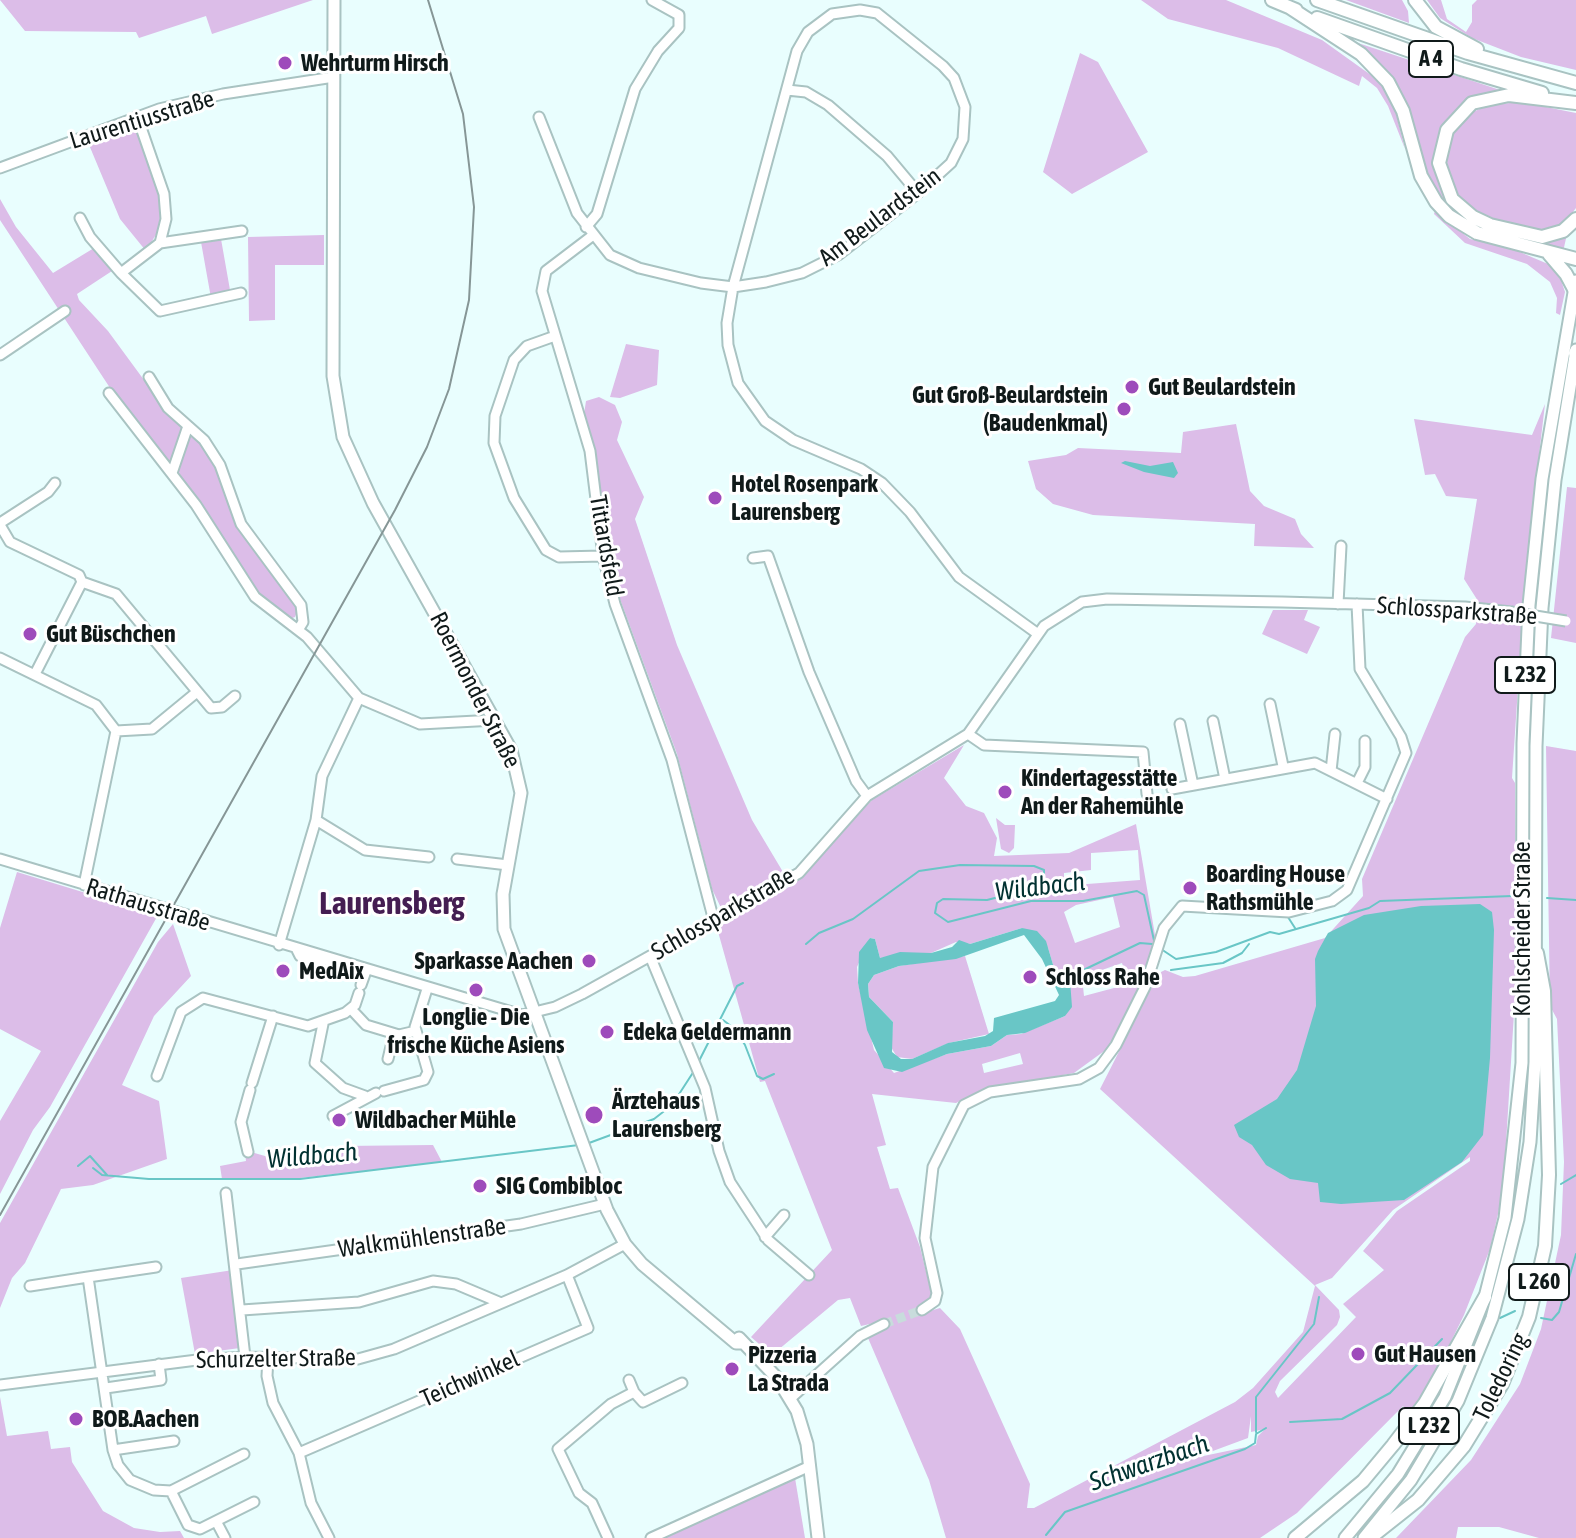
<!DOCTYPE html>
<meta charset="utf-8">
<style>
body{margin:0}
canvas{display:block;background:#e9fefe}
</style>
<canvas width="1576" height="1538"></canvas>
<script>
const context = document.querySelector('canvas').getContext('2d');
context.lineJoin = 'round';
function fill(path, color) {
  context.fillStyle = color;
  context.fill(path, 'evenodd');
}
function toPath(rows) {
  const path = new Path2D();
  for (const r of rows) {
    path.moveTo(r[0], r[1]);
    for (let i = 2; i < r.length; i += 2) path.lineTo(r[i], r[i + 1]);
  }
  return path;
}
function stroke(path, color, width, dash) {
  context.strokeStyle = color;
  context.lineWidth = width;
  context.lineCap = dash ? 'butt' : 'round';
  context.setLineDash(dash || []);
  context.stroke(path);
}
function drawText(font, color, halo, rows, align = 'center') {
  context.font = font + ' "Asap Condensed",sans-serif';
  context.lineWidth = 6;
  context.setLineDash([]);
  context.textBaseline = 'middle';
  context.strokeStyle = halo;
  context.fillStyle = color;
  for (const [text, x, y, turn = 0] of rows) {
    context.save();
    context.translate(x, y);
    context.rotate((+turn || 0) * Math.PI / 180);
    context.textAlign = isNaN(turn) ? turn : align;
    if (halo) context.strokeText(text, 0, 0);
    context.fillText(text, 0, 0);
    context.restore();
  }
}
fill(toPath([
 [0,0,313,0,212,34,206,16,139,38,136,32,25,31],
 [1141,0,1226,0,1322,40,1382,83,1393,102,1405,149,1388,106,1377,88,1362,76,1359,86,1278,48,1168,19],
 [1346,0,1402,0,1408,11,1409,23],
 [1427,0,1441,0,1447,19,1466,32,1472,22,1472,5,1477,0,1576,0,1576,70,1521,57,1472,38,1440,18],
 [1352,41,1500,90,1485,93,1462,106,1442,131,1436,163,1442,192,1454,207,1481,226,1544,242,1567,234,1563,252,1480,230,1452,214,1430,185,1409,116],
 [1080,53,1098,62,1148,152,1072,194,1043,172],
 [1521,102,1576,113,1576,208,1562,226,1545,232,1492,220,1473,212,1449,183,1444,164,1453,130,1471,113,1488,105],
 [134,123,160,192,160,228,146,251,120,219,87,140],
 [0,199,16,227,53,273,94,248,112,271,77,294,79,300,108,331,166,410,200,442,215,467,238,527,287,590,298,609,295,617,290,619,257,594,181,480,178,468,163,457,112,391,0,220],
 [1435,211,1470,239,1508,247,1548,264,1561,280,1565,292,1560,315,1556,313,1557,298,1550,282,1527,264,1465,243,1434,214],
 [324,235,324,265,275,265,275,320,249,321,248,237],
 [221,239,230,290,211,298,201,242],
 [626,344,659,350,657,385,620,398,610,397],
 [599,397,615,405,622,422,617,440,644,497,635,519,677,645,752,820,786,877,723,912,712,889,677,754,620,599,591,434,584,414,586,401],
 [1545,404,1526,566,1512,778,1515,783,1515,997,1503,1192,1490,1249,1464,1315,1435,1374,1413,1408,1407,1412,1403,1406,1297,1513,1260,1538,946,1538,929,1480,868,1338,880,1329,883,1321,861,1326,850,1298,838,1300,772,1355,751,1337,832,1250,765,1081,760,1082,717,928,789,887,872,800,964,745,944,778,966,806,984,813,997,838,994,856,1069,853,1136,824,1156,941,1141,986,1107,1049,1074,1073,981,1090,956,1103,872,1094,886,1145,877,1147,890,1189,898,1188,920,1247,932,1296,923,1313,940,1308,960,1329,1030,1484,1027,1508,1034,1508,1235,1402,1253,1388,1303,1332,1315,1286,1100,1089,1159,973,1165,970,1183,977,1195,976,1325,938,1363,896,1362,879,1465,637,1476,624,1478,601,1464,579,1477,499,1446,496,1435,474,1425,475,1414,419,1532,435],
 [1138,850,1140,880,1074,885,1074,892,1064,893,1064,873,1091,870,1091,853],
 [1113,897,1120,927,1075,943,1064,912,1076,905],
 [1022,928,1048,948,1054,968,1062,974,1074,973,1070,979,1065,1016,1021,1034,1007,1035,991,1046,947,1054,894,1073,874,1050,858,983,857,967,870,938,875,939,880,958,931,953,956,942,970,944],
 [1122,963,1129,984,1084,996,1082,977],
 [1020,1053,1023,1064,984,1073,982,1064],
 [1470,1157,1470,1161,1397,1211,1363,1251,1384,1270,1343,1304,1356,1317,1278,1398,1275,1392,1280,1381,1337,1325,1340,1317,1339,1310,1315,1285,1332,1278,1393,1210],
 [1251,1416,1251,1432,1265,1429,1258,1436,1256,1445,1194,1458,1248,1438],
 [1236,424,1250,491,1264,506,1295,519,1301,534,1314,548,1254,546,1255,524,1093,515,1053,504,1036,489,1028,461,1066,455,1078,448,1181,453,1183,432],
 [1567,487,1576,488,1576,643,1551,638],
 [1273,610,1308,610,1304,620,1320,627,1307,654,1262,634],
 [1546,746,1576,751,1576,1538,1539,1538,1499,1527,1458,1527,1456,1538,1396,1538,1471,1460,1520,1384,1541,1329,1561,1235,1564,1162,1557,1019,1550,1006],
 [996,818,1005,825,1015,825,1014,848,1009,853,1001,849],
 [17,872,158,915,50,1107,33,1130,0,1194,0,1121,41,1051,0,1029,0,928],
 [173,924,191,976,154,1016,122,1085,159,1101,167,1159,93,1185,61,1189,25,1263,12,1278,0,1308,0,1223,158,942],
 [965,956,989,1034,949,1043,912,1059,897,1057,891,1047,893,1022,869,997,868,984,874,975,899,966],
 [433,1145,442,1162,300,1178,222,1179,220,1166,246,1161,245,1153,251,1152,286,1162,343,1146],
 [233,1270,240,1348,195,1354,181,1278],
 [0,1397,7,1436,48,1431,51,1449,70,1447,72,1462,103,1511,134,1528,160,1532,180,1531,184,1538,0,1538],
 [795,1478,805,1538,663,1538,724,1509]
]), '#dcbde8');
fill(toPath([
 [1125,461,1150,466,1173,462,1178,473,1174,478,1144,472,1121,463],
 [1480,904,1492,912,1494,930,1490,1058,1483,1135,1462,1162,1404,1200,1341,1204,1320,1202,1318,1183,1290,1179,1266,1165,1252,1145,1239,1137,1234,1125,1277,1099,1297,1070,1316,1006,1315,959,1318,951,1328,933,1364,915,1421,906],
 [1022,928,1037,931,1046,941,1054,968,1062,974,1074,973,1070,980,1072,1007,1065,1016,1025,1033,1007,1035,991,1046,947,1054,902,1072,884,1068,867,1030,858,983,859,952,870,938,875,939,880,958,900,952,931,953,952,947,959,940,970,944],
 [1024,935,1042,959,1059,995,1055,1001,994,1018,993,1031,985,1036,948,1043,912,1059,901,1059,892,1052,893,1022,869,997,868,984,874,975,899,966,956,959]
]), '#69c6c6');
stroke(toPath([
 [1547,898,1576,900],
 [1207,900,1284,908],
 [1286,914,1295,928],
 [806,944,819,933,853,919,919,871,960,865,1034,866,1044,870,1044,878,1034,888,987,900,943,899,937,903,935,913,948,922,1031,901,1083,901,1137,891,1144,895,1155,945],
 [1161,949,1176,959,1216,952,1270,932,1279,934,1369,908,1380,901,1512,896],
 [1171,970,1223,963,1242,953,1249,944],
 [1075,974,1140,943,1152,944],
 [723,1020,735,1029,745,1045,757,1076,763,1079,774,1074],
 [699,1061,737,986,743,983],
 [589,1143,654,1119,672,1105,694,1071],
 [78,1166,90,1156,107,1175],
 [93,1168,102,1175,149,1179,300,1179,579,1145],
 [1561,1184,1576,1175],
 [1500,1318,1515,1311],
 [1541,1318,1552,1320,1559,1312,1576,1254],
 [1290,1422,1342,1419,1390,1393,1442,1339],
 [1256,1432,1256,1397,1314,1324,1319,1297],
 [1046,1535,1065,1512,1245,1449,1255,1443,1256,1434,1266,1428]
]), '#69c6c6', 2);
stroke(toPath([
 [884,1324,922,1310]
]), '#c8dcdc', 9, [9, 4.5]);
const minor = toPath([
 [787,90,806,92,828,105,887,156,918,193],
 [137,116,164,194,166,219,160,243,121,273,160,311,241,293],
 [539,117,577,213,610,255,639,268,701,283,733,287,766,282,802,273,838,255,918,193,951,163,963,139,965,107,954,78,943,66,877,13,860,10,832,14,808,32,797,51,733,287,727,323,728,345,738,383,765,421,793,440,861,469,882,483,910,512,959,577,1038,634],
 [0,168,159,109,223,94,334,77],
 [80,218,90,237,121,273],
 [586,227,597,214,635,89,658,51,679,28,679,15,652,0],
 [592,236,546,271,542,291,590,451,603,556,615,604,672,760,714,921],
 [160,243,242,231],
 [555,336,527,346,514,360,495,416,494,443,514,498,546,550,559,557,603,556],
 [0,355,65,311],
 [149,377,168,408,204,440,220,465,241,524,301,605,303,622,298,630],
 [109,393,196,505,255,597,307,637,359,698,420,724,495,720],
 [172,473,188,426],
 [0,523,48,492,55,483],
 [0,525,10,542,79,575,82,582],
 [753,558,768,556,809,672,856,781,867,796],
 [1338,604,1341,546],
 [0,658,96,705,116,731,152,729,197,692],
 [35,674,82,582,116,594,211,708,222,707,235,696],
 [1270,704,1283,766],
 [1213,721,1225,779],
 [1180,724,1193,785],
 [968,734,984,745,1143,752,1147,794],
 [1331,771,1335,734],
 [1357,783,1365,767,1365,741],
 [1172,789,1315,763,1387,799],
 [316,820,365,850,429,857],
 [0,859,522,1015,555,1007,582,994,799,873,867,796,968,734,1044,626,1082,602,1107,599,1282,602,1465,607,1511,612],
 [457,859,508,865],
 [84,885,116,731],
 [279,945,316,820,322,776,359,698],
 [297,950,300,956,311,959,333,961],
 [650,956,705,1088,719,1151,730,1182,768,1240,809,1275],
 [361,985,366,971],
 [351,1009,366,1025,399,1035,416,1031],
 [323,1024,315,1063,343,1088,365,1096],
 [388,1059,394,1034],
 [157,1076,181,1012,203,998,308,1026,345,1013,355,1005,359,993],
 [252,1083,273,1016],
 [384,1091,424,1080,428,1072,415,1027,427,989],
 [333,1116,376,1093],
 [248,1152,241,1122,250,1090],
 [226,1193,245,1357],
 [765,1237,784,1215],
 [237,1264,521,1224,605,1204],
 [156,1267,88,1277,113,1450,118,1465,130,1480,154,1490,171,1491,188,1525,200,1529,216,1521,225,1538],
 [30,1286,88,1277],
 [242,1310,359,1302,433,1281,456,1284,501,1303],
 [922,1310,935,1301,937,1293,925,1238,933,1167,964,1105,990,1092,1079,1079,1099,1068,1116,1045,1145,987,1164,928,1182,906,1289,912,1332,901,1347,890,1406,753,1401,737,1360,669,1357,604],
 [268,1357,267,1376,273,1403,299,1453,311,1503,329,1538],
 [0,1385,197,1360,245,1357,358,1359,394,1349,567,1275,625,1244],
 [106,1388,161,1380,159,1364],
 [634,1392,643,1402,682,1383],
 [791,1398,860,1336,884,1324],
 [113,1450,174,1441],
 [299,1453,588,1328,567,1275],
 [171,1491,244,1454],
 [216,1521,254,1502],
 [608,1538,592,1503,579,1493,558,1449,611,1404,634,1392,629,1380],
 [651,1538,810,1466]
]);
const major = toPath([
 [334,0,333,376,343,437,373,503,511,750,521,793,503,894,504,929,607,1210,625,1244,642,1264,736,1343,742,1343],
 [739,1338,777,1378,797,1411,807,1444,818,1538],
 [1345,1538,1398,1474,1445,1397,1485,1297,1505,1218,1522,1063,1523,743,1529,605,1542,479,1576,281],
 [1364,1538,1411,1480,1458,1401,1492,1318,1518,1219,1530,1142,1535,1062,1536,746,1542,608,1555,480,1576,350]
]);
const highway = toPath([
 [1272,0,1296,10],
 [1317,0,1468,53,1576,83],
 [1415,0,1436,27,1477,49],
 [1289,7,1361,54,1388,82,1403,111,1421,176,1436,202,1449,216,1477,233,1576,259],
 [1317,18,1461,69,1542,93],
 [1576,103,1509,95,1472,103,1447,130,1439,163,1452,199,1473,217,1490,225,1542,237,1563,231,1576,219],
 [1549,254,1566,274,1574,289],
 [1575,353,1576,352],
 [1295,1538,1363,1481,1393,1445,1425,1403,1485,1297],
 [1370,1538,1418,1500,1464,1446,1502,1384,1529,1317,1545,1246,1549,1175,1544,991,1537,953]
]);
stroke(minor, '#a9c3c2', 13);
stroke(major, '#a9c3c2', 15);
stroke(highway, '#a9c3c2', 16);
stroke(minor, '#fff', 9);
stroke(major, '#fff', 11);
stroke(highway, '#fff', 12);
stroke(toPath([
 [0,1215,395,510,427,447,449,389,469,300,474,207,463,114,428,0]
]), '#869696', 2);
const minorBridge = toPath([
 [1511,612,1566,621]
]);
stroke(minorBridge, '#a9c3c2', 13, []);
stroke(minorBridge, '#fff', 9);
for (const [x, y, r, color] of [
 [285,63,8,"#9e4bbb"],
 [1132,387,8,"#9e4bbb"],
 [1124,409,8,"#9e4bbb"],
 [715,498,8,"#9e4bbb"],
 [30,634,8,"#9e4bbb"],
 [1005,792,8,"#9e4bbb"],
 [1190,888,8,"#9e4bbb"],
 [589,961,8,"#9e4bbb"],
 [283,971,8,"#9e4bbb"],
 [1030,977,8,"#9e4bbb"],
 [476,990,8,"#9e4bbb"],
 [607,1032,8,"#9e4bbb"],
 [594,1115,10,"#9e4bbb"],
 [339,1120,8,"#9e4bbb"],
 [480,1186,8,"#9e4bbb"],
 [1358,1354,8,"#9e4bbb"],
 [732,1369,8,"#9e4bbb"],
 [76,1419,8,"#9e4bbb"]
]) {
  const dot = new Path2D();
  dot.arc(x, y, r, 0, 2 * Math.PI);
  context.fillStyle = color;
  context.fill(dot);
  stroke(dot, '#fff', 3);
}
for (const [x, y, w] of [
 [1431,59,44],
 [1525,675,60],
 [1539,1282,60],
 [1429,1426,60]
]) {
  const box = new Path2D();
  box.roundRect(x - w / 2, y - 18, w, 36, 6);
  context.fillStyle = '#fff';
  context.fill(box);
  stroke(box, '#101a1a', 2);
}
drawText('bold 22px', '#101a1a', null, [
 ["A 4",1431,59],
 ["L 232",1525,675],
 ["L 260",1539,1282],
 ["L 232",1429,1426]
]);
drawText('bold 24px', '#101a1a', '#fff', [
 ["Wehrturm Hirsch",301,63],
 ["Gut Beulardstein",1148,387],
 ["Gut Groß-Beulardstein",1108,395,"right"],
 ["(Baudenkmal)",1108,423,"right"],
 ["Hotel Rosenpark",731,484],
 ["Laurensberg",731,512],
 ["Gut Büschchen",46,634],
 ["Kindertagesstätte",1021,778],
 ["An der Rahemühle",1021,806],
 ["Boarding House",1206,874],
 ["Rathsmühle",1206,902],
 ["Sparkasse Aachen",573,961,"right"],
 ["MedAix",299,971],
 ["Schloss Rahe",1046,977],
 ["Longlie - Die",476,1017,"center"],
 ["frische Küche Asiens",476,1045,"center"],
 ["Edeka Geldermann",623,1032],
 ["Ärztehaus",612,1101],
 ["Laurensberg",612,1129],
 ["Wildbacher Mühle",355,1120],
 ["SIG Combibloc",496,1186],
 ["Gut Hausen",1374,1354],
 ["Pizzeria",748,1355],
 ["La Strada",748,1383],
 ["BOB.Aachen",92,1419]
], 'left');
drawText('24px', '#101a1a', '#fff', [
 ["Laurentiusstraße",142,120,-17],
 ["Am Beulardstein",880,217,-37],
 ["Tittardsfeld",606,546,80],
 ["Schlossparkstraße",1457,611,4],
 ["Roermonder Straße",475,690,63],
 ["Rathausstraße",148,905,17],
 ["Schlossparkstraße",723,914,-30],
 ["Kohlscheider Straße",1522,929,-90],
 ["Walkmühlenstraße",422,1238,-8],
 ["Schurzelter Straße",276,1359,-1],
 ["Toledoring",1501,1377,-64],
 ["Teichwinkel",470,1379,-24]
]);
drawText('italic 26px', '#013131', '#fff', [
 ["Wildbach",1040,887,-7],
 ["Wildbach",312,1156,-5],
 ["Schwarzbach",1149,1463,-19]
]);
drawText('bold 32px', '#441d52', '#fff', [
 ["Laurensberg",392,904]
]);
</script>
